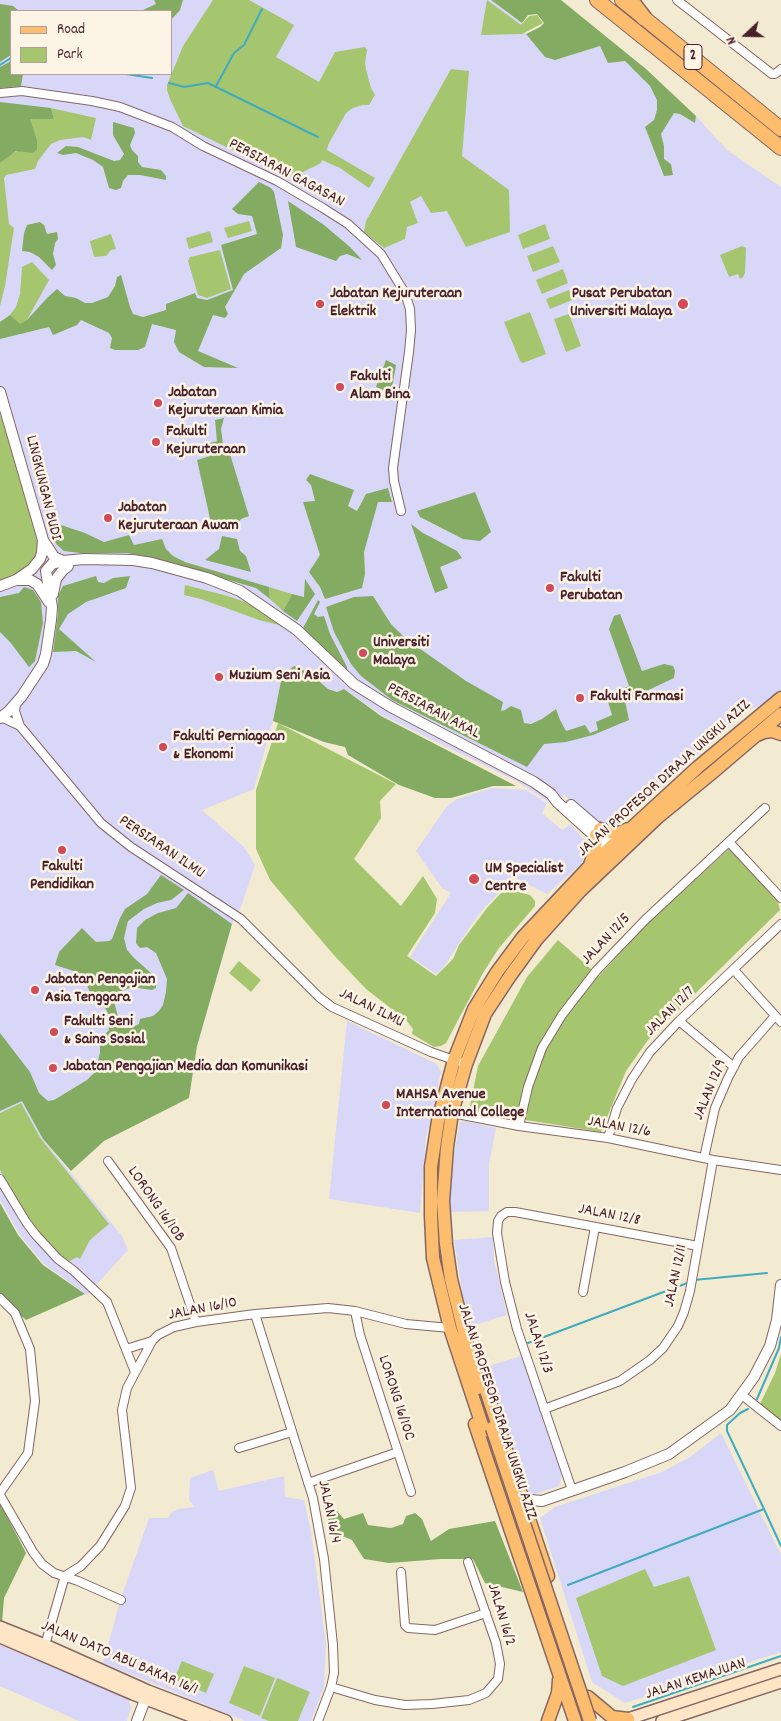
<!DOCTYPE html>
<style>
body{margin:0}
#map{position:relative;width:781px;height:1721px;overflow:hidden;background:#f2ebd1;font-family:Dekko,sans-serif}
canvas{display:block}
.legend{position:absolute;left:10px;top:10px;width:162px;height:65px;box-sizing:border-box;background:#fcf5e5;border:1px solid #b59f9b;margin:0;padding:6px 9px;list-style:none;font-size:15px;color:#4a1f2b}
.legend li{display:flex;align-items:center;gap:10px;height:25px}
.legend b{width:25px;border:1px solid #b59f9b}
.north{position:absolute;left:721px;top:10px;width:50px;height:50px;-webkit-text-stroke:4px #fcf5e5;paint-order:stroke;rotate:249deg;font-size:14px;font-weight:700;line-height:20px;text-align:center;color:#4a1f2b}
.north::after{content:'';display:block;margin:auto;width:18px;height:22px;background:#4a1f2b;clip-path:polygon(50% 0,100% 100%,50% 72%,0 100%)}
</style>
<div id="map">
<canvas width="781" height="1721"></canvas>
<ul class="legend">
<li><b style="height:6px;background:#fcbd6f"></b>Road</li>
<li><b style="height:14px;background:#a5c66f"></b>Park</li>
</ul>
<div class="north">N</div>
</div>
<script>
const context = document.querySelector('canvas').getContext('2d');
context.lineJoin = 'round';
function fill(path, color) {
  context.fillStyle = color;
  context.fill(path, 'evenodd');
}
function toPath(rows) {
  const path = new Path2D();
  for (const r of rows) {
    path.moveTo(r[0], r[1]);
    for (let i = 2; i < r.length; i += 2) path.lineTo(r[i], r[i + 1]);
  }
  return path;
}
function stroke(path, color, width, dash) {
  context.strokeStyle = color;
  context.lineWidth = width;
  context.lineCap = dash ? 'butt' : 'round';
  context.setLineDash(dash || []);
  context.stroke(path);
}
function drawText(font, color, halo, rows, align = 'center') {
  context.font = font + ' Dekko,sans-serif';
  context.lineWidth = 5;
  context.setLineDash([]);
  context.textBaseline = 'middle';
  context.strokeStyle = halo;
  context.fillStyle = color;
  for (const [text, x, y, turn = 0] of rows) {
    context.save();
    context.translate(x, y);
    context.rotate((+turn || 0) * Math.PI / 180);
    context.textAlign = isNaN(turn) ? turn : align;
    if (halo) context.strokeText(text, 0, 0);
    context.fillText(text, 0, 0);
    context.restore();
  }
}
fill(toPath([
 [0,0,491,0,522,23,526,34,555,60,600,46,625,58,696,116,727,150,781,187,781,693,773,700,747,711,617,828,603,826,564,795,555,806,518,782,382,715,344,689,337,692,328,689,311,674,282,677,273,721,254,789,202,810,244,847,255,865,241,907,232,924,197,1046,43,1139,122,1236,128,1250,87,1295,44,1264,20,1235,0,1200],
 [11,11,171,11,171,74,11,74],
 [492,788,526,790,547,803,542,813,562,830,571,824,585,841,586,852,582,863,547,894,514,877,509,888,501,891,485,907,471,925,443,968,436,974,410,957,451,893,442,888,416,851,447,806,457,799],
 [347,1021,437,1064,441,1072,426,1138,420,1213,329,1199],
 [464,1121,496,1128,489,1164,489,1211,451,1212,450,1197,454,1155,460,1122],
 [493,1237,494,1260,507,1315,471,1326,463,1296,454,1240],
 [521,1356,562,1475,559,1486,532,1495,527,1492,486,1367],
 [721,1433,781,1555,781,1652,625,1703,592,1682,540,1518,555,1507,662,1472,690,1457],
 [213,1470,219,1491,284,1476,285,1497,304,1500,311,1532,326,1644,324,1687,311,1721,245,1721,103,1663,121,1598,149,1518,168,1518,171,1513,178,1509,195,1507,189,1500,190,1478],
 [0,1645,128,1698,131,1708,127,1721,79,1721,0,1686]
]), '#d8d7f8');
fill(toPath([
 [213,0,249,0,294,25,276,57,319,82,335,52,365,47,367,50,365,63,366,69,371,88,375,95,369,105,362,105,353,108,346,113,328,145,327,150,375,178,369,188,340,168,322,160,321,163,301,173,288,176,284,175,183,126,170,99,167,90,167,85,183,46],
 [487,0,521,25,529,16,537,15,543,23,522,34,481,35],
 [451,69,469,71,462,156,509,190,510,232,466,247,447,211,431,213,421,196,410,202,418,223,407,227,405,239,384,248,364,232,366,221],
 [51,108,96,118,91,140,83,137,60,140,51,144,38,161,35,169,6,175,4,178,9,224,14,228,5,286,0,306,0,163,10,155,37,140,29,119,54,119],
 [249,221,252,231,228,238,224,228],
 [545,224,550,239,523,249,518,235],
 [210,231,213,242,189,249,186,238],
 [111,234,116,249,111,250,106,256,94,257,90,241],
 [553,246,560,262,533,272,527,256],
 [742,246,746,248,745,273,743,277,740,279,738,274,729,277,720,255],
 [220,250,231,289,207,298,198,295,188,261,190,257],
 [32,262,49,280,27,320,20,325,10,315,16,307,20,294,22,267],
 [563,269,568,283,542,294,536,280],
 [569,290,572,300,550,309,546,299],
 [530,312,546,354,523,363,520,361,504,322],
 [569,314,581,346,566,352,554,319],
 [0,414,12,451,39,548,34,559,28,566,14,575,0,580],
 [185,585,228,596,245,602,263,612,283,626,259,620,201,599,184,595],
 [269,587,292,594,283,611,270,599],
 [278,723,396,784,380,801,381,818,354,859,401,906,423,876,437,899,435,913,407,956,436,976,453,959,459,945,487,908,501,893,514,891,530,895,535,901,535,906,499,948,483,973,446,1043,441,1046,434,1047,412,1034,413,1029,406,1020,366,989,332,953,270,880,256,849,256,790],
 [729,849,778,902,780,910,648,1040,626,1071,601,1132,469,1111,478,1066,527,977,558,940,599,976,649,922],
 [239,961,261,980,251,992,229,973],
 [21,1103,41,1139,109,1224,90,1240,80,1259,77,1257,70,1261,65,1261,33,1228,0,1170,0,1113],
 [781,1354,781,1422,759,1406,775,1373],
 [645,1569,654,1587,689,1576,716,1650,623,1686,602,1676,576,1598],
 [182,1661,214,1674,206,1693,174,1679],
 [244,1666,275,1678,260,1716,229,1703],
 [277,1678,310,1692,298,1721,269,1721,261,1718]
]), '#a5c66f');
fill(toPath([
 [154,0,183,0,180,10,171,20,171,11,141,11,156,4],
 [491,0,561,0,646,69,696,116,695,123,680,114,674,113,661,134,664,146,664,159,671,164,673,175,664,176,645,127,654,120,657,110,657,100,650,86,625,61,608,63,600,46,555,60,545,57,526,34,540,27,544,23,537,14,528,15,522,23],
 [0,4,13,6,19,11,11,11,11,55,0,62],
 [11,61,11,74,23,74,21,86,0,88,0,67],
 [0,102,51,108,54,119,30,119,37,140,37,149,33,153,16,151,0,163],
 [113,122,134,128,135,133,130,145,132,150,138,156,138,162,142,167,161,170,166,176,166,180,140,175,128,175,123,181,121,188,116,190,109,188,103,167,93,160,76,153,63,155,57,153,66,146,78,147,114,161,120,160,124,154,113,135],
 [259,182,271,188,274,192,283,235,281,248,244,274,225,307,228,314,225,318,213,315,198,351,238,368,204,367,179,352,174,342,176,330,152,324,145,347,138,350,115,350,110,348,112,338,109,333,81,320,77,325,53,335,49,327,0,339,0,322,10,315,20,324,27,320,47,298,57,289,65,296,76,298,85,303,92,303,108,297,115,286,117,277,121,275,130,307,133,314,143,317,166,310,166,304,195,293,197,298,207,300,233,290,221,245,257,234,252,216,238,214,232,209],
 [288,201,324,225,350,247,362,260,347,254,340,256,336,261,296,247],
 [40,222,44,225,47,234,57,232,58,239,55,243,53,254,56,265,52,270,39,257,30,252,22,251,24,233,27,225],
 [386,360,396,365,391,393,376,387],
 [224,418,221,429,224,452,229,451,249,516,241,519,237,525,224,529,211,523,197,460,213,455,210,443,217,441,215,420],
 [310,474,354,490,348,506,357,511,366,494,388,488,392,502,378,502,364,552,365,574,362,588,325,599,320,587,309,572,320,555,303,502,315,501,311,485,306,480],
 [475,492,491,532,480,541,463,539,420,517,417,511],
 [411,524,423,533,457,551,462,558,440,567,448,588,435,593],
 [61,525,85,533,104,542,129,535,134,545,162,539,166,549,173,556,185,562,269,587,270,599,256,588,150,557,127,553,80,553,64,551,57,545,51,535],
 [222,536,237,539,240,551,246,556,251,572,205,560,219,549],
 [96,576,98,582,104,583,113,578,130,576,126,588,86,602,68,614,59,629,96,662,76,651,53,652,58,614,58,596,63,586],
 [305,579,315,594,297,621,283,611,292,594,304,597],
 [24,587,33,590,41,602,43,623,35,661,29,667,10,642,0,632,0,597,19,593],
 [373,596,391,624,406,639,466,681,503,702,501,711,505,710,511,706,521,710,524,723,531,724,542,719,556,709,560,720,566,731,585,725,590,733,598,730,596,722,612,715,606,695,629,686,609,629,614,616,620,614,642,671,664,664,673,666,675,671,674,678,625,701,629,720,593,735,566,742,544,744,527,767,392,700,361,676,351,664,334,632,326,607,354,597],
 [318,600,320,602,314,614,318,617,324,616,330,634,347,667,347,671,303,628],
 [294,666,311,674,328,689,337,692,344,689,381,716,516,786,493,786,451,798,435,798,399,785,348,755,345,747,324,742,273,721,282,676],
 [161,875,184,890,171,900,157,903,144,909,128,921,124,938,127,950,134,958,151,973,156,983,156,988,152,990,138,988,130,988,112,994,121,1028,130,1028,139,1024,140,1019,153,1016,159,1011,163,1005,166,992,167,979,156,953,147,947,140,948,136,943,137,928,145,920,158,913,176,908,188,893,232,924,197,1046,189,1098,104,1141,71,1171,43,1139,22,1101,0,1111,0,1033,30,1072,39,1093,48,1101,54,1100,87,1080,95,1072,100,1053,100,1040,109,1030,108,1020,111,1018,105,1008,93,1001,83,974,55,965,59,952,82,928,96,942,109,941,112,939,120,918,125,909,147,894],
 [0,1203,18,1235,43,1265,85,1294,26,1320,0,1297],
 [0,1503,26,1553,4,1598,2,1623,0,1622],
 [330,1503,344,1519,363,1513,368,1525,391,1528,403,1524,406,1516,415,1513,422,1519,431,1541,449,1529,495,1521,523,1592,485,1583,473,1559,441,1559,389,1563,364,1559,352,1540,333,1532,323,1506]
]), '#84ab62');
stroke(toPath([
 [0,65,11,58],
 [126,74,152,78],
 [169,83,184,87,208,83,318,137],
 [216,86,234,53,244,45,262,9],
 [694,1280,767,1273],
 [528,1343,690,1282],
 [757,1399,779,1348,781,1337],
 [764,1509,781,1546],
 [568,1585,764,1509,727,1431,727,1425,740,1413,748,1409],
 [633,1707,781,1656]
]), '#40abbf', 2);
const minor = toPath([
 [677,0,772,74,775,74,781,69],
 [0,93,22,91,92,101,120,107,172,127,203,146,277,181,323,208,348,224,381,254,405,293,410,309,411,330,409,352,393,468,394,481,401,511],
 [1,717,20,726,15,711,16,704],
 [20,726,101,823,131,847,241,919,319,997,332,1007,431,1052,466,1064],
 [729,842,781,898],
 [734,970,781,1022],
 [679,1021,734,1067],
 [452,1113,519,1126,608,1138,713,1160,781,1170],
 [519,1126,528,1087,542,1048,562,1015,596,971,645,920,765,808],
 [608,1138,617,1108,632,1079,650,1052,679,1021,781,924],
 [704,1158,715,1108,728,1078,739,1057,775,1016],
 [108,1161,171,1248,196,1322],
 [0,1179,26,1222,35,1234,58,1259,74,1271,107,1302,135,1372],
 [583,1292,595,1227],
 [0,1298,15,1313,30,1349,35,1401,28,1453,0,1493],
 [355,1311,360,1335,411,1492],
 [255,1314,313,1498,324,1559,333,1645,334,1673,331,1687,318,1721],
 [126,1349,152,1341],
 [742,1395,781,1426],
 [544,1409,620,1381,650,1360,663,1348,678,1326,684,1312,690,1291,713,1160],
 [239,1448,292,1432],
 [308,1483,398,1452],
 [572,1490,517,1329,505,1282,497,1233,498,1221,501,1216,507,1212,515,1212,698,1246],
 [0,1495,33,1552,42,1564,54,1573,78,1581,121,1600],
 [401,1572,405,1625,408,1628,435,1630,486,1613],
 [45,1645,65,1576,81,1566,100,1546,125,1506,131,1488,122,1410,127,1388,152,1341,158,1335,174,1327,196,1322,255,1314,328,1308,355,1311,406,1324,450,1328],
 [331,1687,375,1700,405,1705,432,1704,469,1700,486,1693,498,1679,500,1664,496,1643,468,1562]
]);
const tertiary = toPath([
 [0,392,43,540,42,553,40,559,32,569,16,580,0,586],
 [43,540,54,557,63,561,84,559,133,560,152,563,207,578,240,591,297,630,354,684,391,707,534,782,551,794,557,802,609,849],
 [17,580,30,580,37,584,49,602],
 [53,594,56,579,63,570,68,566],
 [0,718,9,711,22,696,43,664,46,654,51,620,52,607,46,571,52,564,63,561],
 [571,805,615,843],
 [520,1492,525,1497,531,1500,542,1501,625,1472,669,1454,730,1410,754,1377,770,1346,777,1320,781,1285],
 [137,1721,148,1692]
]);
const secondary = toPath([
 [0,1627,45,1645,148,1691,226,1721],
 [0,1637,133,1694,204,1721],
 [622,1721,781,1669],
 [662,1721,781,1682]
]);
const primary = toPath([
 [757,735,764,732,772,731,781,734],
 [600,829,617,834,628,829],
 [590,865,595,851,596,835],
 [481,1375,548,1576],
 [478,1388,451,1279,446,1244,443,1201,447,1147,452,1113,466,1064,485,1014,510,976,536,940,580,891,658,817,713,772,781,714],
 [475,1424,575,1721],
 [484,1431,450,1328,433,1258,431,1216,431,1167,438,1121,454,1060,474,1009,497,972,523,937,587,869,698,767,781,698],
 [588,1697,612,1717,628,1719],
 [548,1721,558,1693,559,1680]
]);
const trunk = toPath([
 [597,0,781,148],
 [622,0,781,129]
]);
const motorway = toPath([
 [630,0,644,18]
]);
stroke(minor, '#856665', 10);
stroke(tertiary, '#856665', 12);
stroke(secondary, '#856665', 14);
stroke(primary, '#856665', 15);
stroke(trunk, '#856665', 16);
stroke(motorway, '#856665', 18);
stroke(minor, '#fff', 8);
stroke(tertiary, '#fff', 10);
stroke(secondary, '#fee5c5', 11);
stroke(primary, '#fcbd6f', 12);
stroke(trunk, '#fcbd6f', 14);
stroke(motorway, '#fcbd6f', 15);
const primaryBridge = toPath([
 [492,1428,590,1721]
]);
stroke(primaryBridge, '#856665', 15, []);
stroke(primaryBridge, '#fcbd6f', 12);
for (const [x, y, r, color] of [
 [320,304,5,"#d1495b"],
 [683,304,6,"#d1495b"],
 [340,387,5,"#d1495b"],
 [158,403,5,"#d1495b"],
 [156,442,5,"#d1495b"],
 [108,518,5,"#d1495b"],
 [550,588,5,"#d1495b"],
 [363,653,5,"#d1495b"],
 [219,677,5,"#d1495b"],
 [580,698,5,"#d1495b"],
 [163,747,5,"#d1495b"],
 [62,850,5,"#d1495b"],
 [474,879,6,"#d1495b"],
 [35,990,5,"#d1495b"],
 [54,1032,5,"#d1495b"],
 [53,1068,5,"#d1495b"],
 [386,1105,5,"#d1495b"]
]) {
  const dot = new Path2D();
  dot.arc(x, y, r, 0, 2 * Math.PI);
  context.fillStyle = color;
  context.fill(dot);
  stroke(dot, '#fcf5e5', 2);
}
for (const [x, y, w] of [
 [693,57,18]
]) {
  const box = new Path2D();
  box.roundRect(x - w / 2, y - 12.5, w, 25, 4);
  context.fillStyle = '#fcf5e5';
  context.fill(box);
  stroke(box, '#4a1f2b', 1);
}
drawText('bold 15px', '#4a1f2b', null, [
 ["2",693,57]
]);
drawText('16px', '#4a1f2b', '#fcf5e5', [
 ["PERSIARAN GAGASAN",286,174,28],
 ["LINGKUNGAN BUDI",42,488,76],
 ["PERSIARAN AKAL",433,712,28],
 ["JALAN PROFESOR DIRAJA UNGKU AZIZ",665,779,-42],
 ["PERSIARAN ILMU",161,848,34],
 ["JALAN 12/5",607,940,-47],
 ["JALAN ILMU",371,1009,26],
 ["JALAN 12/7",671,1012,-45],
 ["JALAN 12/9",711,1090,-68],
 ["JALAN 12/6",619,1128,10],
 ["LORONG 16/10B",155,1205,55],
 ["JALAN 12/8",609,1216,11],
 ["JALAN 12/11",677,1276,-78],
 ["JALAN 16/10",203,1310,-11],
 ["JALAN 12/3",537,1343,72],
 ["LORONG 16/10C",395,1398,72],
 ["JALAN PROFESOR DIRAJA UNGKU AZIZ",496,1412,72],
 ["JALAN 16/4",328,1512,78],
 ["JALAN 16/2",500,1615,73],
 ["JALAN DATO ABU BAKAR 16/1",119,1659,23],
 ["JALAN KEMAJUAN",696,1680,-18]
]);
drawText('bold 16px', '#4a1f2b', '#fcf5e5', [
 ["Jabatan Kejuruteraan",330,295],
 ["Elektrik",330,313],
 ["Pusat Perubatan",672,295,"right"],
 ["Universiti Malaya",672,313,"right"],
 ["Fakulti",350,378],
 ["Alam Bina",350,396],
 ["Jabatan",168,394],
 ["Kejuruteraan Kimia",168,412],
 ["Fakulti",166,433],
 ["Kejuruteraan",166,451],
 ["Jabatan",118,509],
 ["Kejuruteraan Awam",118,527],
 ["Fakulti",560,579],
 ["Perubatan",560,597],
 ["Universiti",373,644],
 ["Malaya",373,662],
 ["Muzium Seni Asia",229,677],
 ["Fakulti Farmasi",590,698],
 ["Fakulti Perniagaan",173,738],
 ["& Ekonomi",173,756],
 ["Fakulti",62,868,"center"],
 ["Pendidikan",62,886,"center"],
 ["UM Specialist",485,870],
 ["Centre",485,888],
 ["Jabatan Pengajian",45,981],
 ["Asia Tenggara",45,999],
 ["Fakulti Seni",64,1023],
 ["& Sains Sosial",64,1041],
 ["Jabatan Pengajian Media dan Komunikasi",63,1068],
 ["MAHSA Avenue",396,1096],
 ["International College",396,1114]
], 'left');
</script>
